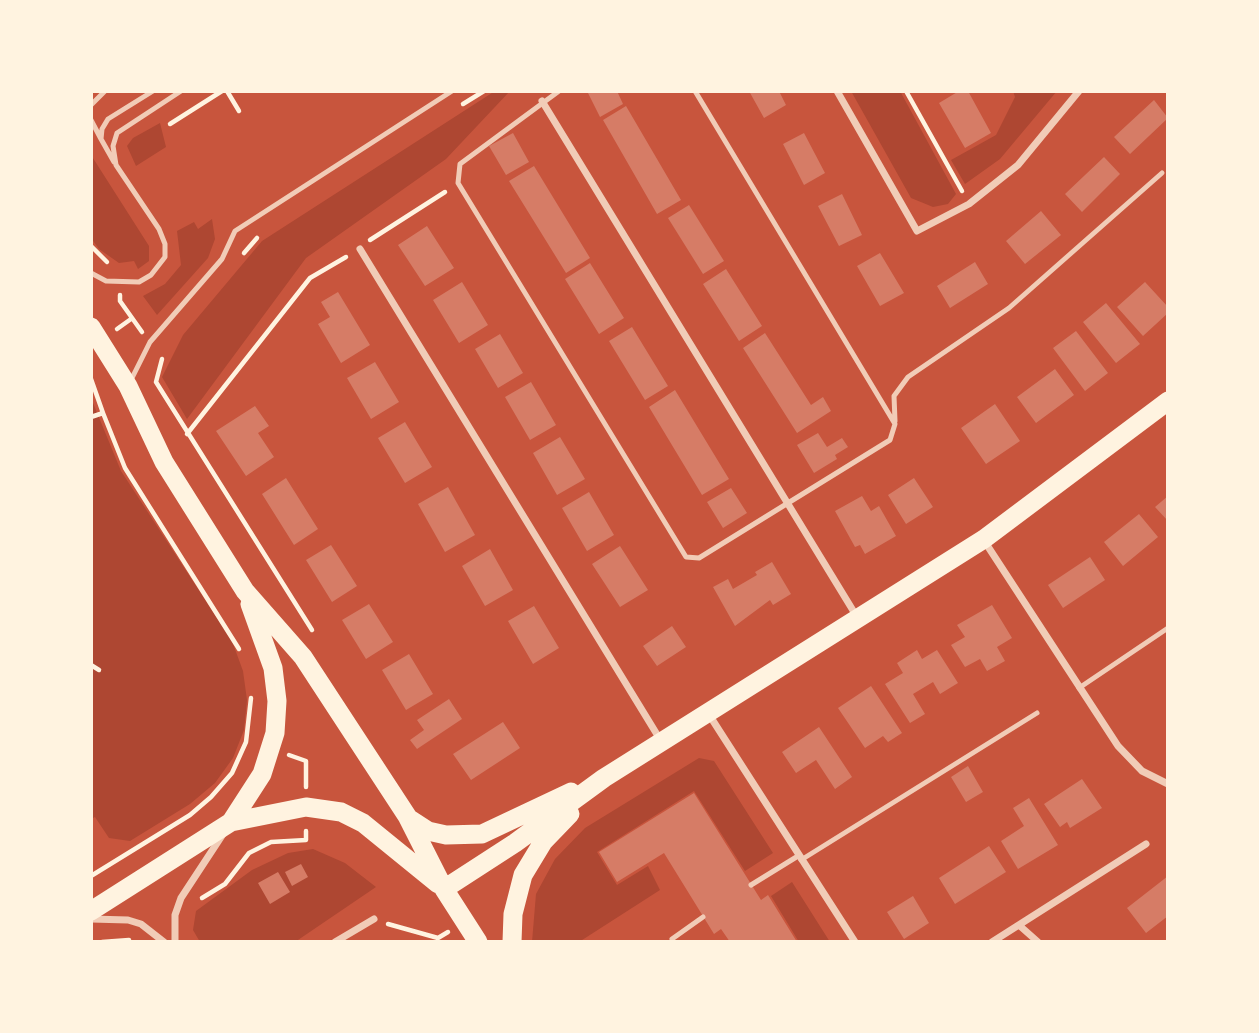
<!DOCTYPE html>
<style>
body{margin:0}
#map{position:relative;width:1259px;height:1033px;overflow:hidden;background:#c8553d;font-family:"Exo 2",sans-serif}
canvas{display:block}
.frame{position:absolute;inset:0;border:93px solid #fff3e0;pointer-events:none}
</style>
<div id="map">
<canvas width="1259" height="1033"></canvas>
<div class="frame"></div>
</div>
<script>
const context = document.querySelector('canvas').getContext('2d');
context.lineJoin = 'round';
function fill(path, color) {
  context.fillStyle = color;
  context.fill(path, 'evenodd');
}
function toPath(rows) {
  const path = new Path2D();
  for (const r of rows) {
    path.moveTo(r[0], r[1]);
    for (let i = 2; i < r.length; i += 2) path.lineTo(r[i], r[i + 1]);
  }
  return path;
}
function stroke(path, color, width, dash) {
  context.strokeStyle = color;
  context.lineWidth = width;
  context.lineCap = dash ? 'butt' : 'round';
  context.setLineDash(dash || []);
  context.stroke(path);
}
fill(toPath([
 [495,91,510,91,446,159,306,258,187,419,162,377,183,335,262,241],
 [851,91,900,91,956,194,948,204,933,207,911,198],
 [1013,91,1057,91,1000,159,965,184,951,160,996,135,1015,97],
 [160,123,166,147,136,166,127,146,133,138],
 [91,155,149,246,149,261,138,269,134,261,119,263,99,249,91,238],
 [212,219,215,239,208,258,157,315,143,296,165,284,181,265,177,231,194,222,198,229],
 [91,398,121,471,232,641,243,671,247,700,244,730,233,758,215,783,190,804,130,841,109,838,95,817,91,819],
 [699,758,714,761,773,853,745,871,694,791,597,852,617,885,648,866,660,890,579,942,532,942,536,894,555,859,585,828],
 [313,849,345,863,376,887,295,942,200,942,193,930,196,911,252,870,288,853],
 [792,882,830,942,799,942,771,896]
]), '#ae4732');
fill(toPath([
 [587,91,617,91,623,104,600,117],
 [749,91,779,91,786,105,764,118],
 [959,91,968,91,991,133,965,148,939,103],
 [1154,100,1168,118,1130,154,1114,137],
 [626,106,681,200,657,214,603,120],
 [513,133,529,162,506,175,489,146],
 [804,133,825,173,804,185,783,144],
 [1104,157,1120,174,1082,212,1065,194],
 [534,166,590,258,566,273,509,181],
 [842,194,862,235,839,246,818,206],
 [689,205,724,261,703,274,668,218],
 [1041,211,1061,235,1025,264,1006,241],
 [427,226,454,268,425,286,398,245],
 [880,253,904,293,880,306,857,266],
 [975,262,988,284,950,308,937,286],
 [590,263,624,318,599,334,565,279],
 [726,269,762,326,739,341,703,284],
 [462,282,488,325,459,343,433,300],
 [1145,282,1168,307,1168,313,1143,336,1117,307],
 [338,292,370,345,341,363,318,324,330,317,321,302],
 [1106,303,1140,344,1116,363,1083,322],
 [632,327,668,386,645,400,609,341],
 [1076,331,1108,373,1085,391,1053,348],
 [765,333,811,405,823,397,831,411,797,433,743,348],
 [500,334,523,373,498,388,475,349],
 [375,362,399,402,371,419,347,378],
 [1055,369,1074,395,1036,423,1017,397],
 [531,382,556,425,530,440,505,397],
 [675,390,729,479,702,495,649,407],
 [995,404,1020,441,986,464,961,428],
 [255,406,269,426,258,433,274,457,246,476,216,431],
 [405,422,432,467,405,483,378,438],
 [818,433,827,447,842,438,848,447,835,455,837,459,814,473,797,445],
 [560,437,585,479,557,495,533,453],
 [286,478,318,529,294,545,262,494],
 [914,478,933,507,906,524,888,495],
 [448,487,475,535,445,552,418,504],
 [731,488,747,513,723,528,707,502],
 [589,492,614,535,587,551,562,508],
 [862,496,871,511,879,506,896,536,865,554,860,545,855,547,835,511],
 [1168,496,1168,521,1155,507],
 [1139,514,1158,537,1123,566,1104,542],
 [331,545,357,586,332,602,306,560],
 [620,546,648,590,620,607,592,564],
 [490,549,513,590,485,606,462,566],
 [1090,557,1105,580,1063,608,1048,585],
 [772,562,791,594,773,605,770,600,735,626,713,587,728,579,733,589,757,575,755,572],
 [369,604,393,642,366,659,342,620],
 [992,605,1012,638,997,647,1005,661,987,671,980,659,965,667,951,645,965,637,957,625],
 [534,606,559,648,533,664,508,621],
 [672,626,686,647,657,666,643,646],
 [917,650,922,659,937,650,958,683,940,694,933,682,913,694,925,714,910,723,885,684,903,673,897,663],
 [409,654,433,694,406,710,382,670],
 [871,686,902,733,888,742,883,736,865,748,838,708],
 [449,699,462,719,417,749,410,740,424,730,417,720],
 [503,722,520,748,471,780,453,754],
 [819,727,852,777,835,789,816,760,796,773,782,752],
 [968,766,983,792,966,802,951,777],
 [1082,779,1102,808,1070,828,1067,822,1060,827,1044,804],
 [694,793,761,900,768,895,797,942,730,942,721,929,714,934,664,853,617,882,599,852],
 [1029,798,1058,845,1018,869,1001,841,1024,826,1013,808],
 [989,846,1006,872,955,904,939,878],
 [301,864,308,877,292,886,285,872],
 [278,872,290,892,270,904,258,883],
 [1168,876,1168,916,1146,933,1127,908],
 [913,896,929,923,904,939,887,912]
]), '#d67c66');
stroke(toPath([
 [227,91,239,111],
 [906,91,962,191],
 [463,104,484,91],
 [170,124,222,91],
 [370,240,445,192],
 [91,246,107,262],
 [244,253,257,238],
 [120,295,120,301,142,332],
 [117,329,131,319],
 [162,359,156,382,312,630],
 [91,379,103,413,91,417],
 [103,413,125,468,239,649],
 [187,434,310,278,346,257],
 [91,665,99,670],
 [289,755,306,761,306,787],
 [91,876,190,815,211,797,232,773,246,742,251,698],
 [202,898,225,884,249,853,271,842,306,840,306,831],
 [388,924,438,938,448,932],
 [102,942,129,940]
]), '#fff3e0', 4.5);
stroke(toPath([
 [559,91,460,164,458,183,686,557,699,558,890,440,895,424,695,91],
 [91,105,105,91],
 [91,120,101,139],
 [114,162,101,139,102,129,108,119,153,91],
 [91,273,106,281,139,282,151,275,165,257,165,244,159,229,116,165,113,146,117,133,181,91],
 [131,380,150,342,222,259,235,231,452,91],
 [895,421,894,396,908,377,1009,308,1162,173],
 [1079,688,1168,628],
 [801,860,1037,713],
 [751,885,798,856],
 [672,939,703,917]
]), '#f1ccb7', 5);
stroke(toPath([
 [837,91,917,231,969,204,1018,165,1079,91],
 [542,101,857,617],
 [360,249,661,741],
 [985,542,1118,746,1142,771,1168,784],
 [708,713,855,942],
 [91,919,128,920,141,924,164,942],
 [1020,926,1038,942],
 [175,942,175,915,181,898,223,834],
 [335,942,374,919],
 [992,942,1146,844]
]), '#f1ccb7', 7);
stroke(toPath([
 [91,327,128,386,164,462,245,591,303,657,407,816,444,889,478,942],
 [408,818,428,831,446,835,482,834,571,792],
 [231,822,262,774,275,733,277,701,273,668,250,604],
 [444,889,515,843,604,778,984,539,1168,401],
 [91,911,231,822,306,807,341,812,363,823,438,884],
 [512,942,513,914,523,875,543,842,570,814]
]), '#fff3e0', 19);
</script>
